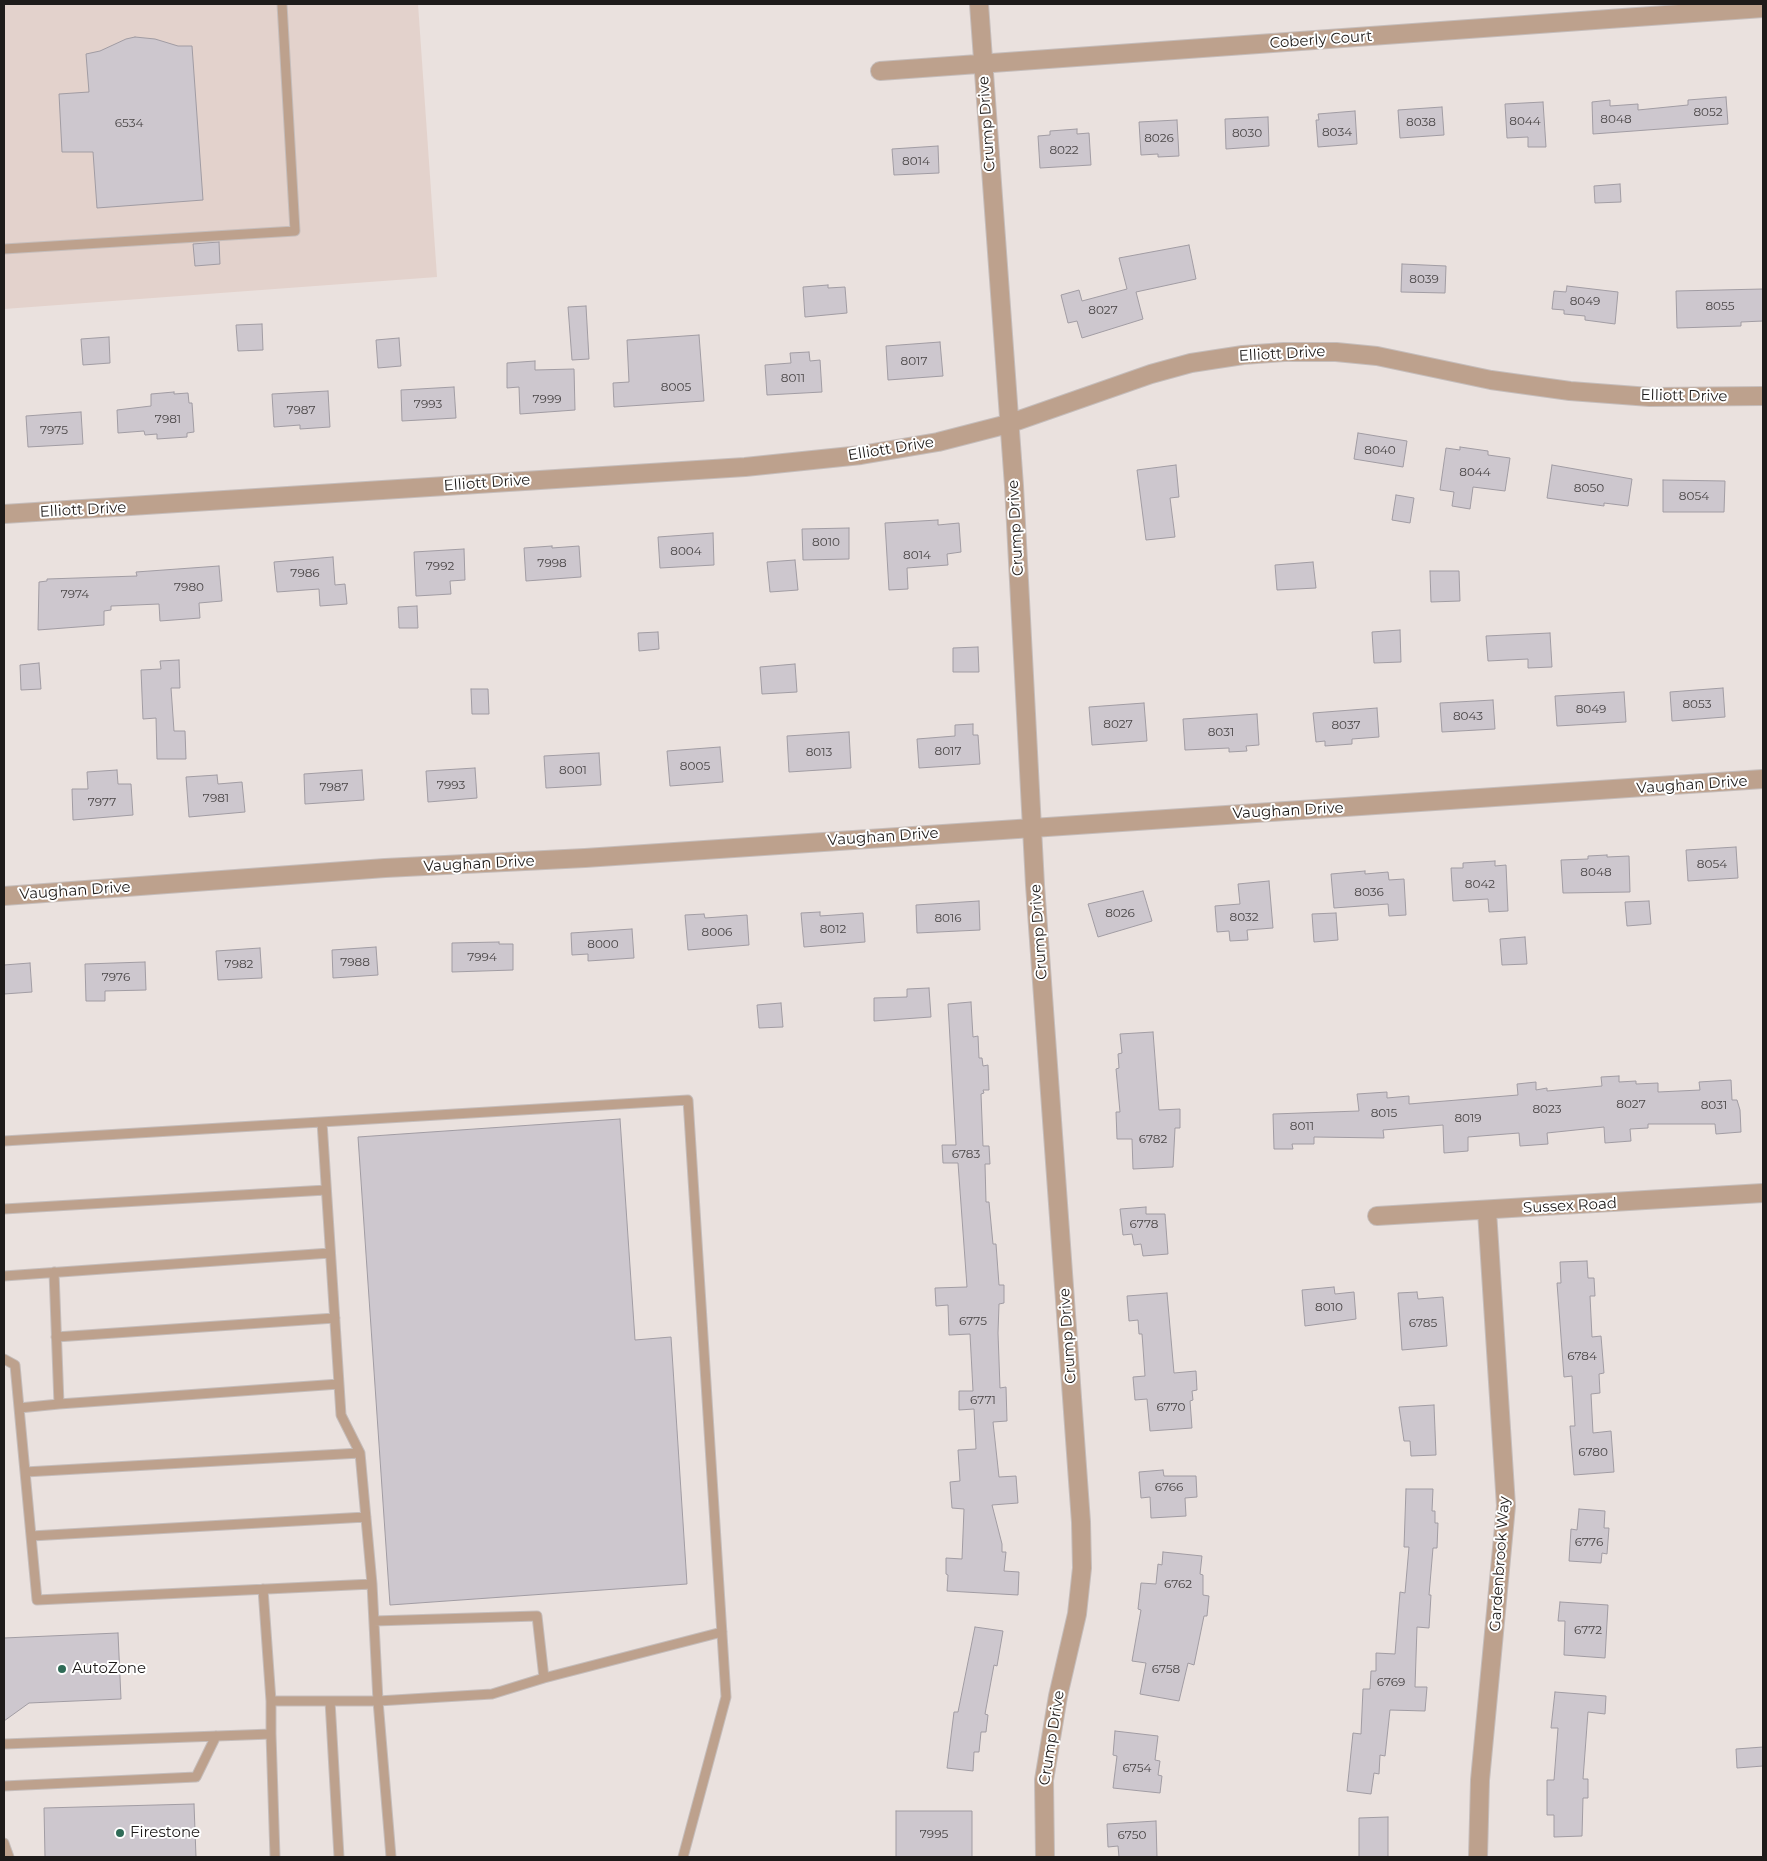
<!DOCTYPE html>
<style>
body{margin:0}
#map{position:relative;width:1767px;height:1861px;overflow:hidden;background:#eae1de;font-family:Montserrat,sans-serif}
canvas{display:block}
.frame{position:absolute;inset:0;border:5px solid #1e1b1a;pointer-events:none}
</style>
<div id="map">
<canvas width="1767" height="1861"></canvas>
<div class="frame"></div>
</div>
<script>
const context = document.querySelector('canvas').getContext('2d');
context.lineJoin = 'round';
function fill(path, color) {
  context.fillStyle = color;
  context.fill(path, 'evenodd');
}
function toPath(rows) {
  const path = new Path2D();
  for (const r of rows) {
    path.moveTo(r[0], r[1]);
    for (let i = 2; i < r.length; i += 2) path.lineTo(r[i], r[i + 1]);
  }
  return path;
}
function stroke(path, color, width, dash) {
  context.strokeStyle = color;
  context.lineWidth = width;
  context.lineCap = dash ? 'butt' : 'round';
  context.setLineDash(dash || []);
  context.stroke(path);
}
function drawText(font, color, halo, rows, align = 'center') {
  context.font = font + ' Montserrat,sans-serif';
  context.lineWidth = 4;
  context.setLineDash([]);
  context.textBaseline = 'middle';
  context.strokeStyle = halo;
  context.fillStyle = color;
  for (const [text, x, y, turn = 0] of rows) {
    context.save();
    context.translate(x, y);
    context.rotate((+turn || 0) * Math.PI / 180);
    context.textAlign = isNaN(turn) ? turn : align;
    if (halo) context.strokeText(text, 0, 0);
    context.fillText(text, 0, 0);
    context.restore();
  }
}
fill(toPath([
 [4,4,418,4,437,277,4,309]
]), '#e3d2cc');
const building = toPath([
 [135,37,155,39,178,46,192,46,203,200,97,208,93,152,62,152,59,94,89,92,86,54,100,51,126,39,135,37],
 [1726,97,1728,124,1593,134,1592,102,1610,100,1610,106,1638,104,1638,110,1688,105,1688,100,1726,97],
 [1543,102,1546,147,1528,147,1528,137,1507,138,1505,104,1543,102],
 [1442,107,1444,135,1400,138,1398,110,1442,107],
 [1355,111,1357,144,1318,147,1316,120,1319,120,1318,114,1355,111],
 [1268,117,1269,146,1226,149,1225,119,1268,117],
 [1177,120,1179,156,1158,157,1158,154,1141,155,1139,122,1177,120],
 [1077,129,1077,134,1089,133,1091,165,1040,168,1038,136,1050,135,1050,131,1077,129],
 [938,146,939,173,894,175,892,149,938,146],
 [1620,184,1621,202,1595,203,1594,186,1620,184],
 [219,242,220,264,195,266,193,244,219,242],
 [1189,245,1196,279,1136,292,1143,319,1082,338,1077,321,1068,323,1061,295,1079,290,1082,301,1127,289,1119,258,1189,245],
 [1402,264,1446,266,1445,293,1401,292,1402,264],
 [828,285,828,288,845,287,847,313,805,317,803,287,828,285],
 [1567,286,1618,292,1615,324,1585,320,1585,316,1564,314,1564,310,1552,309,1554,291,1566,292,1567,286],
 [1763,289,1763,321,1741,322,1741,326,1677,328,1676,291,1763,289],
 [586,306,589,359,572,360,568,307,586,306],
 [262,324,263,350,238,351,236,325,262,324],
 [699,335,704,401,614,407,613,383,629,382,627,340,699,335],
 [109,337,110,363,83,365,81,339,109,337],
 [399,338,401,366,378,368,376,340,399,338],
 [940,342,943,376,888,380,886,346,940,342],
 [809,352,810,361,820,360,822,392,767,395,765,365,791,363,790,353,809,352],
 [535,361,535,370,574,369,575,410,520,414,519,387,507,388,507,363,535,361],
 [454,387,456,418,402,421,401,390,454,387],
 [328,391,330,427,300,429,300,425,274,427,272,394,328,391],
 [174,392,174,394,188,393,189,403,192,403,194,432,187,433,187,437,157,439,157,434,145,435,144,431,118,433,117,410,151,406,151,394,174,392],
 [81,412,83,444,28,447,26,416,81,412],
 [1358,433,1407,441,1403,467,1354,459,1358,433],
 [1460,447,1488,451,1488,455,1510,458,1505,491,1473,487,1470,509,1452,506,1454,492,1440,490,1446,448,1460,450,1460,447],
 [1176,465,1179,497,1170,498,1175,537,1146,540,1137,470,1176,465],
 [1552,465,1632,479,1628,506,1604,503,1604,506,1547,498,1552,465],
 [1663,480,1725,481,1724,512,1663,512,1663,480],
 [1396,495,1414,498,1410,523,1392,520,1396,495],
 [938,520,938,525,959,523,961,552,947,554,948,565,907,568,908,589,889,590,885,523,938,520],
 [849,528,849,559,803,560,802,529,849,528],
 [713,533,714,565,660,568,658,537,713,533],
 [552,546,552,548,579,546,581,577,526,581,524,548,552,546],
 [464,549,465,580,450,581,451,594,416,596,414,552,464,549],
 [333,557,335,585,345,584,347,604,320,606,319,589,277,592,274,562,333,557],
 [795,560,798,590,770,592,767,562,795,560],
 [1313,562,1316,588,1277,590,1275,565,1313,562],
 [219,566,222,601,199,603,200,618,160,621,159,604,111,606,111,610,104,611,104,625,38,630,39,582,47,581,47,579,137,576,136,572,219,566],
 [1430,571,1459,571,1460,601,1431,602,1430,571],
 [417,606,418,628,399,628,398,607,417,606],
 [1400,630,1401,662,1374,663,1372,632,1400,630],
 [658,632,659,649,639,651,638,633,658,632],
 [1550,633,1552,667,1528,668,1528,659,1488,661,1486,636,1550,633],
 [978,647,979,672,953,672,953,648,978,647],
 [179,660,180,688,171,688,174,731,185,731,186,759,157,759,156,718,143,719,141,670,161,669,160,661,179,660],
 [39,663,41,689,21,690,20,665,39,663],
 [795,664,797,692,762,694,760,667,795,664],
 [1723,688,1725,717,1672,721,1670,692,1723,688],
 [471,689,488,689,489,714,472,714,471,689],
 [1624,692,1626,722,1557,726,1555,696,1624,692],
 [1493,700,1495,729,1442,732,1440,703,1493,700],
 [1144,703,1147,741,1092,745,1089,707,1144,703],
 [1377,708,1379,737,1352,739,1352,744,1325,746,1325,741,1316,742,1313,713,1377,708],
 [1257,714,1259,745,1246,746,1247,751,1229,752,1229,748,1185,750,1183,719,1257,714],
 [973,724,973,735,978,735,980,764,919,768,917,739,955,736,955,725,973,724],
 [849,732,851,768,789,772,787,736,849,732],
 [720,747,723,782,670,786,667,751,720,747],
 [599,753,601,785,546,788,544,756,599,753],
 [475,768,477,798,428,802,426,771,475,768],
 [117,770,118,784,131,784,133,815,73,820,72,789,88,789,87,772,117,770],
 [362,770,364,800,305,804,304,774,362,770],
 [217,775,218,784,242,782,245,812,189,817,186,777,217,775],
 [1736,847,1738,878,1688,881,1686,850,1736,847],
 [1607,855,1607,857,1629,856,1630,892,1563,893,1561,860,1588,859,1588,856,1607,855],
 [1495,861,1495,866,1506,865,1508,911,1489,912,1488,899,1453,901,1451,868,1463,868,1463,863,1495,861],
 [1365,871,1365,874,1388,872,1389,880,1404,879,1406,915,1389,916,1388,904,1334,908,1331,874,1365,871],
 [1269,881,1273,928,1247,930,1248,940,1230,941,1229,931,1217,932,1215,906,1240,904,1238,884,1269,881],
 [1143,891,1152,921,1098,937,1088,904,1143,891],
 [979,901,980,930,917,933,916,905,979,901],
 [1649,901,1651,924,1627,926,1625,902,1649,901],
 [820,912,820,916,863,913,865,942,804,947,801,913,820,912],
 [1336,913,1338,940,1314,942,1312,914,1336,913],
 [704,914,705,918,747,915,749,945,688,950,685,915,704,914],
 [632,929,634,958,588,961,588,954,572,955,571,933,632,929],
 [1525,937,1527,964,1502,965,1500,939,1525,937],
 [499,942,499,944,513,944,513,970,452,972,452,943,499,942],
 [376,947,378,975,333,978,332,950,376,947],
 [260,948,262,978,218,980,216,951,260,948],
 [145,962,146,990,105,991,105,1001,86,1001,85,964,145,962],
 [30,963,32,992,4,994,4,965,30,963],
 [929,988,931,1017,874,1021,874,998,907,997,907,989,929,988],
 [971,1002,973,1037,978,1036,979,1058,982,1058,983,1066,988,1065,989,1090,983,1090,984,1093,981,1094,983,1146,989,1146,990,1164,985,1164,986,1202,989,1202,993,1244,996,1244,999,1285,1004,1285,1004,1303,999,1304,998,1333,1000,1388,1006,1387,1007,1421,993,1422,999,1477,1016,1476,1018,1503,992,1505,1002,1544,1002,1552,1006,1552,1004,1571,1019,1572,1018,1595,947,1591,948,1575,946,1574,946,1558,962,1559,964,1509,952,1508,950,1482,960,1481,958,1450,976,1449,974,1409,959,1410,959,1391,973,1391,970,1334,949,1335,948,1305,936,1306,935,1288,967,1287,958,1163,943,1163,942,1145,956,1145,948,1004,971,1002],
 [781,1003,783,1027,759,1028,757,1005,781,1003],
 [1153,1032,1159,1110,1180,1109,1180,1128,1175,1128,1173,1167,1133,1169,1132,1139,1117,1139,1116,1112,1120,1112,1116,1069,1119,1068,1118,1054,1122,1053,1120,1034,1153,1032],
 [1619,1076,1619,1082,1636,1081,1636,1084,1658,1083,1658,1092,1700,1090,1699,1082,1731,1080,1732,1100,1737,1100,1740,1110,1741,1132,1716,1134,1715,1124,1648,1124,1648,1128,1630,1129,1631,1141,1605,1143,1604,1127,1547,1133,1548,1144,1520,1146,1519,1133,1468,1137,1468,1151,1444,1153,1443,1125,1383,1130,1384,1138,1314,1137,1314,1144,1292,1144,1293,1149,1274,1149,1273,1114,1359,1111,1357,1094,1387,1092,1387,1098,1409,1096,1409,1104,1518,1095,1517,1084,1536,1082,1536,1090,1547,1088,1547,1091,1602,1086,1601,1077,1619,1076],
 [620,1119,635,1340,671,1337,687,1584,390,1605,358,1137,620,1119],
 [1146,1207,1146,1214,1165,1214,1168,1254,1143,1256,1141,1244,1134,1245,1132,1234,1123,1235,1120,1209,1146,1207],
 [1587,1261,1588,1278,1594,1278,1595,1296,1590,1296,1592,1337,1601,1336,1604,1373,1599,1374,1600,1393,1591,1394,1593,1433,1611,1431,1614,1472,1574,1475,1570,1426,1575,1426,1572,1376,1564,1377,1557,1283,1561,1283,1560,1262,1587,1261],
 [1334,1287,1335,1294,1354,1292,1356,1319,1305,1326,1302,1290,1334,1287],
 [1417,1292,1418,1299,1443,1297,1447,1346,1402,1350,1398,1293,1417,1292],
 [1167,1293,1174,1373,1196,1371,1197,1390,1192,1391,1193,1400,1190,1401,1192,1428,1150,1431,1147,1399,1135,1400,1133,1377,1145,1376,1142,1334,1139,1334,1138,1320,1129,1321,1127,1296,1167,1293],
 [1434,1405,1436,1455,1411,1456,1410,1441,1404,1441,1399,1407,1434,1405],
 [1163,1470,1164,1476,1196,1476,1197,1497,1185,1498,1186,1516,1151,1518,1150,1497,1141,1498,1139,1472,1163,1470],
 [1406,1489,1433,1489,1432,1511,1435,1511,1435,1523,1438,1523,1437,1548,1433,1548,1429,1595,1431,1595,1429,1628,1417,1627,1415,1687,1427,1687,1425,1711,1390,1710,1385,1756,1380,1755,1379,1774,1374,1773,1371,1794,1347,1791,1353,1733,1361,1734,1363,1689,1370,1689,1371,1671,1376,1671,1376,1653,1395,1654,1400,1592,1405,1593,1409,1547,1404,1547,1406,1489],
 [1579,1509,1605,1511,1604,1528,1609,1528,1607,1554,1602,1553,1601,1563,1569,1561,1571,1529,1577,1530,1579,1509],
 [1163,1552,1202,1556,1200,1574,1203,1575,1203,1595,1209,1596,1207,1616,1204,1616,1194,1665,1188,1663,1179,1701,1140,1694,1146,1663,1132,1661,1141,1610,1138,1609,1141,1583,1156,1584,1158,1564,1162,1565,1163,1552],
 [1560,1602,1608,1605,1605,1658,1564,1655,1565,1621,1558,1621,1560,1602],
 [975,1627,1003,1631,997,1666,994,1665,985,1714,988,1715,986,1732,981,1732,979,1752,974,1752,973,1771,947,1768,954,1712,958,1712,975,1627],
 [118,1633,121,1699,29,1703,4,1721,4,1638,118,1633],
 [1555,1692,1606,1696,1605,1714,1588,1712,1583,1779,1588,1779,1588,1798,1583,1798,1582,1836,1554,1837,1554,1815,1547,1815,1547,1780,1554,1780,1558,1728,1551,1728,1555,1692],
 [1115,1731,1158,1736,1155,1760,1160,1761,1158,1775,1162,1776,1160,1793,1113,1788,1117,1756,1113,1755,1115,1731],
 [1763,1747,1763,1766,1737,1768,1736,1749,1763,1747],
 [194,1804,196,1857,45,1857,44,1808,194,1804],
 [896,1811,972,1811,972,1857,896,1857,896,1811],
 [1388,1817,1388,1857,1359,1857,1359,1818,1388,1817],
 [1156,1821,1157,1857,1119,1857,1118,1846,1108,1847,1107,1824,1156,1821]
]);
fill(building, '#cdc7ce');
stroke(building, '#a19ca3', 1);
const service = toPath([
 [4,249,295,231,282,4],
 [322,1122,341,1415,360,1453,372,1584],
 [4,1141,688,1100,726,1697,683,1857],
 [4,1209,326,1190],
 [4,1276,330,1253],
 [56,1337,335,1318],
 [4,1359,15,1365,37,1600,372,1584,378,1701,271,1701,263,1589],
 [59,1404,339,1384],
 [19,1408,59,1404,54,1272],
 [25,1472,360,1453],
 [31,1536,366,1517],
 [374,1621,537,1616,544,1678,492,1694,378,1701,391,1857],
 [544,1678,722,1632],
 [271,1701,271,1734],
 [330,1701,339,1857],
 [4,1744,271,1734,275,1857],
 [4,1786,196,1777,216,1736],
 [4,1843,9,1857]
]);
const minor = toPath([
 [979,4,1014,486,1035,885,1081,1522,1082,1568,1077,1614,1058,1696,1044,1780,1045,1857],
 [880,71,1763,8],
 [4,514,745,467,861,455,938,442,1008,424,1151,374,1191,363,1243,355,1284,352,1336,352,1377,356,1491,380,1570,391,1650,397,1763,396],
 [4,896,385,868,585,858,1763,779],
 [1377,1216,1763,1193],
 [1478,1857,1480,1780,1506,1506,1487,1211]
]);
stroke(service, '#c5bdbb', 11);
stroke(minor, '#c5bdbb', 20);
stroke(service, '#bda18d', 9);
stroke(minor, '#bda18d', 18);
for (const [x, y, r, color] of [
 [62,1669,5,"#2f6b57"],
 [120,1833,5,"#2f6b57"]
]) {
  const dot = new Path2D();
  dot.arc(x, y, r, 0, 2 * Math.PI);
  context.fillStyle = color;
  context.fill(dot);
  stroke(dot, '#fff', 2);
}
drawText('12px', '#4a4647', null, [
 ["8052",1708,112],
 ["8048",1616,119],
 ["8044",1525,121],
 ["8038",1421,122],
 ["6534",129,123],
 ["8034",1337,132],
 ["8030",1247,133],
 ["8026",1159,138],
 ["8022",1064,150],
 ["8014",916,161],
 ["8039",1424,279],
 ["8049",1585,301],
 ["8055",1720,306],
 ["8027",1103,310],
 ["8017",914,361],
 ["8011",793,378],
 ["8005",676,387],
 ["7999",547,399],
 ["7993",428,404],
 ["7987",301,410],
 ["7981",168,419],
 ["7975",54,430],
 ["8040",1380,450],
 ["8044",1475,472],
 ["8050",1589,488],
 ["8054",1694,496],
 ["8010",826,542],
 ["8004",686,551],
 ["8014",917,555],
 ["7998",552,563],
 ["7992",440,566],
 ["7986",305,573],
 ["7980",189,587],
 ["7974",75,594],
 ["8053",1697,704],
 ["8049",1591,709],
 ["8043",1468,716],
 ["8027",1118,724],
 ["8037",1346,725],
 ["8031",1221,732],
 ["8017",948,751],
 ["8013",819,752],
 ["8005",695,766],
 ["8001",573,770],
 ["7993",451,785],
 ["7987",334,787],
 ["7981",216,798],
 ["7977",102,802],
 ["8054",1712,864],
 ["8048",1596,872],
 ["8042",1480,884],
 ["8036",1369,892],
 ["8026",1120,913],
 ["8032",1244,917],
 ["8016",948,918],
 ["8012",833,929],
 ["8006",717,932],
 ["8000",603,944],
 ["7994",482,957],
 ["7988",355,962],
 ["7982",239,964],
 ["7976",116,977],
 ["8027",1631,1104],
 ["8031",1714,1105],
 ["8023",1547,1109],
 ["8015",1384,1113],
 ["8019",1468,1118],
 ["8011",1302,1126],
 ["6782",1153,1139],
 ["6783",966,1154],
 ["6778",1144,1224],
 ["8010",1329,1307],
 ["6775",973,1321],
 ["6785",1423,1323],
 ["6784",1582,1356],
 ["6771",983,1400],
 ["6770",1171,1407],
 ["6780",1593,1452],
 ["6766",1169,1487],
 ["6776",1589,1542],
 ["6762",1178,1584],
 ["6772",1588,1630],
 ["6758",1166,1669],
 ["6769",1391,1682],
 ["6754",1137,1768],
 ["7995",934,1834],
 ["6750",1132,1835]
]);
drawText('15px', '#1e1b1a', '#fff', [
 ["Coberly Court",1321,40,-4],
 ["Crump Drive",987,124,-94],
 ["Elliott Drive",1282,354,-3],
 ["Elliott Drive",1684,396,1],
 ["Elliott Drive",891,449,-9],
 ["Elliott Drive",487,483,-4],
 ["Elliott Drive",83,510,-3],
 ["Crump Drive",1016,528,-93],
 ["Vaughan Drive",1692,785,-4],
 ["Vaughan Drive",1288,811,-3],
 ["Vaughan Drive",883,837,-4],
 ["Vaughan Drive",479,864,-3],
 ["Vaughan Drive",75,891,-4],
 ["Crump Drive",1039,932,-94],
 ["Sussex Road",1570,1206,-3],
 ["Crump Drive",1068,1336,-94],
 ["Gardenbrook Way",1500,1564,-86],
 ["Crump Drive",1052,1738,-81]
]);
drawText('15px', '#1e1b1a', '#fff', [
 ["AutoZone",72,1669],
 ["Firestone",130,1833]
], 'left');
</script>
